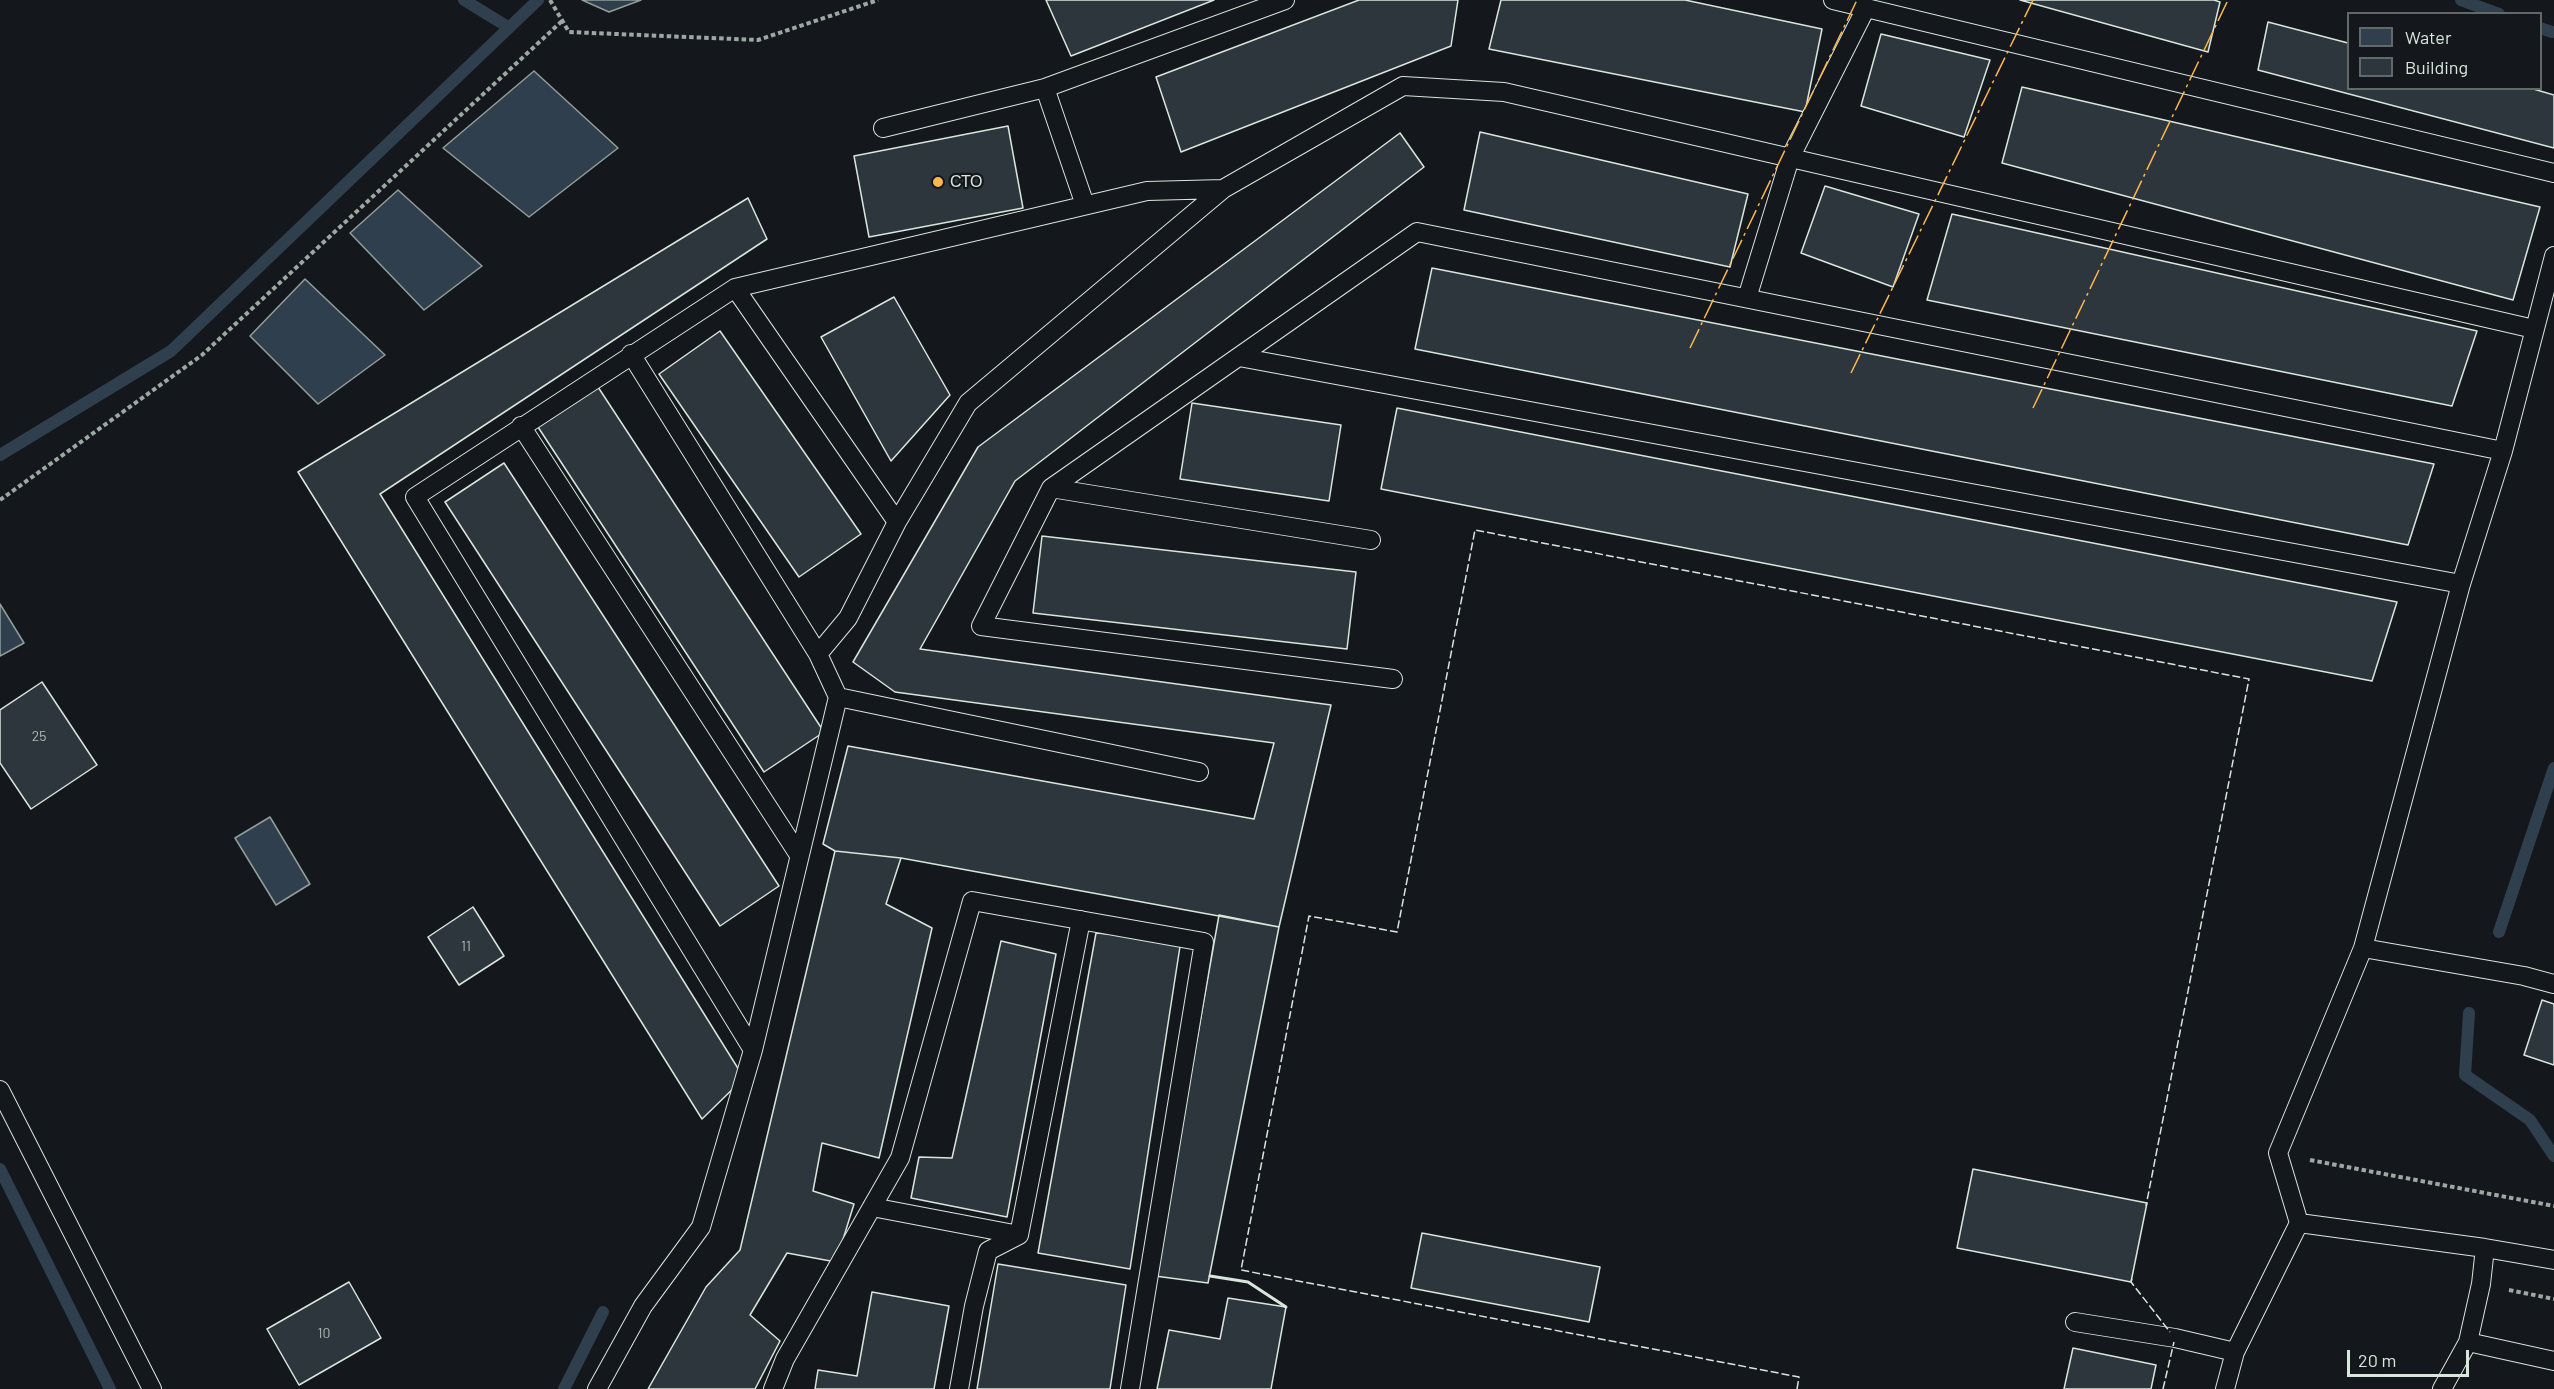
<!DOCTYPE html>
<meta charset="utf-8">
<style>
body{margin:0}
#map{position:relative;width:2554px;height:1389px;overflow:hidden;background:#14181c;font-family:Barlow,sans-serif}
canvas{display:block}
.legend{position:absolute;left:2347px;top:12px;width:195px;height:78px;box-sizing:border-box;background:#14181c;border:2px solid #626a69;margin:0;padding:8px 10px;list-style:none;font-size:18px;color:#d8e6dc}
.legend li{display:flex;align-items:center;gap:12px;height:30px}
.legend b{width:30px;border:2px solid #626a69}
.scale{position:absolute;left:2347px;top:1350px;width:122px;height:27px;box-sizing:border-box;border:3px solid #d8e6dc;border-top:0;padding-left:8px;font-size:18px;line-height:21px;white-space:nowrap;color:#d8e6dc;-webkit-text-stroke:4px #14181c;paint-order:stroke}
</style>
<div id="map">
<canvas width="2554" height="1389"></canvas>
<ul class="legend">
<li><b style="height:16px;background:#2f3f4d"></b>Water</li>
<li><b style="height:16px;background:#2c363c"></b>Building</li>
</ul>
<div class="scale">20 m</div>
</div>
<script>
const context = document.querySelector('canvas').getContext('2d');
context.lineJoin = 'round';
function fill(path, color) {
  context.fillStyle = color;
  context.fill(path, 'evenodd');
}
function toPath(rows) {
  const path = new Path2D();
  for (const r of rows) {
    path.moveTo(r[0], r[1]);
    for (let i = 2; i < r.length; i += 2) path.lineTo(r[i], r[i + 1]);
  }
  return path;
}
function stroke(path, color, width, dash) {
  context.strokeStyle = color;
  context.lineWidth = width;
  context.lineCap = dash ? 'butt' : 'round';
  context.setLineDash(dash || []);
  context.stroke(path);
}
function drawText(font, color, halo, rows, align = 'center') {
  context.font = font + ' Barlow,sans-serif';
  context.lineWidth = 4.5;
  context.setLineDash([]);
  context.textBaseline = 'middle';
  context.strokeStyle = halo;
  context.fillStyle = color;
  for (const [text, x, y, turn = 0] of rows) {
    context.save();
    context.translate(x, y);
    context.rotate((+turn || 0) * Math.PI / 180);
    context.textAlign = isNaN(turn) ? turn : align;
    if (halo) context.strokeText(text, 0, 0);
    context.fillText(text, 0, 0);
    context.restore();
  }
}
const water = toPath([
 [582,0,641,0,609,12,582,0],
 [534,71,618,148,529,217,443,148,534,71],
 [398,190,482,266,424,310,350,233,398,190],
 [305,279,385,355,318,404,250,336,305,279],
 [0,604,24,643,0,656,0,604],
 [270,817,310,884,276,905,235,838,270,817]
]);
fill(water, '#2f3f4d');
stroke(water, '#939e99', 1.5);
stroke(toPath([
 [464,0,508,27],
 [2461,0,2499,14],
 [2540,28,2552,32],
 [0,455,171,351,538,0],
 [2499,932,2554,768],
 [2469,1013,2465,1075,2530,1120,2554,1156],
 [0,1169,110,1389],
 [564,1389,603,1312]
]), '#2f3f4d', 12);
const building = toPath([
 [1046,0,1214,0,1071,56,1046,0],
 [1359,0,1458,0,1451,46,1181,152,1156,77,1359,0],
 [1501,0,1685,0,1822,29,1805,112,1489,49,1501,0],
 [2020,0,2214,0,2220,2,2208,52,2020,0],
 [2268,22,2348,43,2348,88,2530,88,2554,95,2554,148,2258,70,2268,22],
 [1881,34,1990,60,1964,137,1861,106,1881,34],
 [2022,87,2540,207,2513,300,2002,163,2022,87],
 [1008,126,1023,208,869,237,854,156,1008,126],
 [1480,132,1748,194,1730,267,1464,210,1480,132],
 [1400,133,1424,167,1015,481,920,649,1331,705,1279,927,901,858,835,851,823,844,848,746,1254,819,1274,743,895,692,853,662,978,447,1400,133],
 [1825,186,1919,214,1893,287,1801,253,1825,186],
 [748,198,767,239,380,494,744,1078,702,1119,298,472,748,198],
 [1952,214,2477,331,2452,406,1927,300,1952,214],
 [1432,268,2434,464,2408,545,1415,349,1432,268],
 [894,297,950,395,891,461,821,337,894,297],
 [720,331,861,534,799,577,659,374,720,331],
 [598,387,824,732,764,772,538,427,598,387],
 [1192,403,1341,425,1329,501,1180,479,1192,403],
 [1397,408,2397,602,2372,681,1381,489,1397,408],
 [504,463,779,886,720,926,445,502,504,463],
 [1042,536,1356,572,1347,649,1033,613,1042,536],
 [42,682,97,765,31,809,0,763,0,710,42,682],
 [835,851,901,858,886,904,932,928,879,1158,822,1143,813,1191,854,1204,836,1262,787,1253,750,1315,780,1341,755,1389,648,1389,706,1287,740,1250,835,851],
 [473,907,504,956,459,985,428,937,473,907],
 [1219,915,1279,927,1208,1283,1155,1276,1219,915],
 [1096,933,1181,940,1130,1269,1038,1253,1096,933],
 [1001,941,1056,954,1007,1217,911,1198,919,1157,952,1158,1001,941],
 [2542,1000,2554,1004,2554,1065,2524,1055,2542,1000],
 [1973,1169,2147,1203,2131,1282,1957,1248,1973,1169],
 [1422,1233,1600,1267,1589,1322,1411,1288,1422,1233],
 [998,1264,1126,1285,1110,1389,977,1389,998,1264],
 [349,1282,381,1338,299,1385,267,1329,349,1282],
 [872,1292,949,1306,934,1389,815,1389,818,1370,857,1376,872,1292],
 [1228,1298,1286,1307,1271,1389,1157,1389,1169,1330,1220,1339,1228,1298],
 [2073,1348,2156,1365,2151,1389,2064,1389,2073,1348]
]);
fill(building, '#2c363c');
stroke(building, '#d8e6dc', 1.5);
const lane = toPath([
 [1833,0,2554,173],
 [1045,88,1085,205],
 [883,128,1045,88,1285,0],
 [735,288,897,522],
 [1747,298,1790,158,1866,8],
 [631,354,818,654,838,697,1199,772],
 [1239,357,2461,584],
 [521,426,799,855],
 [1051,488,1371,540],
 [818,654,848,618,897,522,968,403,1223,189,1403,86,1504,92,2534,329],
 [1393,679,981,626,1051,488,1417,232,2503,451],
 [2363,948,2524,976,2554,984],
 [753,1050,415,497,735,288,1147,191,1223,189],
 [0,1090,152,1389],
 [872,1207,1019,1235],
 [2299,1223,2485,1248,2554,1260],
 [2075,1322,2175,1338,2235,1352],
 [2468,1342,2554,1361],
 [597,1389,643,1306,701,1227,753,1050,838,697],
 [773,1389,785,1359,900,1158,972,901,1204,942,1130,1389],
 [959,1389,974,1306,988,1251,1019,1235,1081,920],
 [2225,1389,2235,1352,2299,1223,2278,1153,2363,948,2461,584,2503,451,2554,256],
 [2442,1389,2468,1342,2481,1284,2485,1248]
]);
stroke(lane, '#d8e6dc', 20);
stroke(toPath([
 [550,0,569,32,758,40,878,0],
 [0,500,202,355,562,21],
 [2310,1160,2554,1206],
 [2509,1290,2554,1299]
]), '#9da8a2', 4, [4.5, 3]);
stroke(lane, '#14181c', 18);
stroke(toPath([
 [2132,1279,2131,1282,2170,1332],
 [1797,1389,1799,1377,1241,1270,1309,916,1397,932,1475,530,2249,679,2146,1206],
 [2163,1389,2174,1342]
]), '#d8e6dc', 1.5, [8, 3]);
stroke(toPath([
 [1210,1276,1248,1282,1286,1307]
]), '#d8e6dc', 3);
stroke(toPath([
 [1690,348,1857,0],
 [1851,373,2033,0],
 [2033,408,2228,0]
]), '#ffb74d', 1.5, [21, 4.5, 3, 4.5]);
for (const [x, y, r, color] of [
 [938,182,6,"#ffb74d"]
]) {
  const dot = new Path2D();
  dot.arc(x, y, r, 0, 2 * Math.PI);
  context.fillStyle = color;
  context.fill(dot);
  stroke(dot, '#14181c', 2);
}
drawText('14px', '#adbab4', null, [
 ["25",39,736],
 ["11",466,946],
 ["10",324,1333]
]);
drawText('16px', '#d8e6dc', '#14181c', [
 ["СТО",950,182]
], 'left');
</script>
